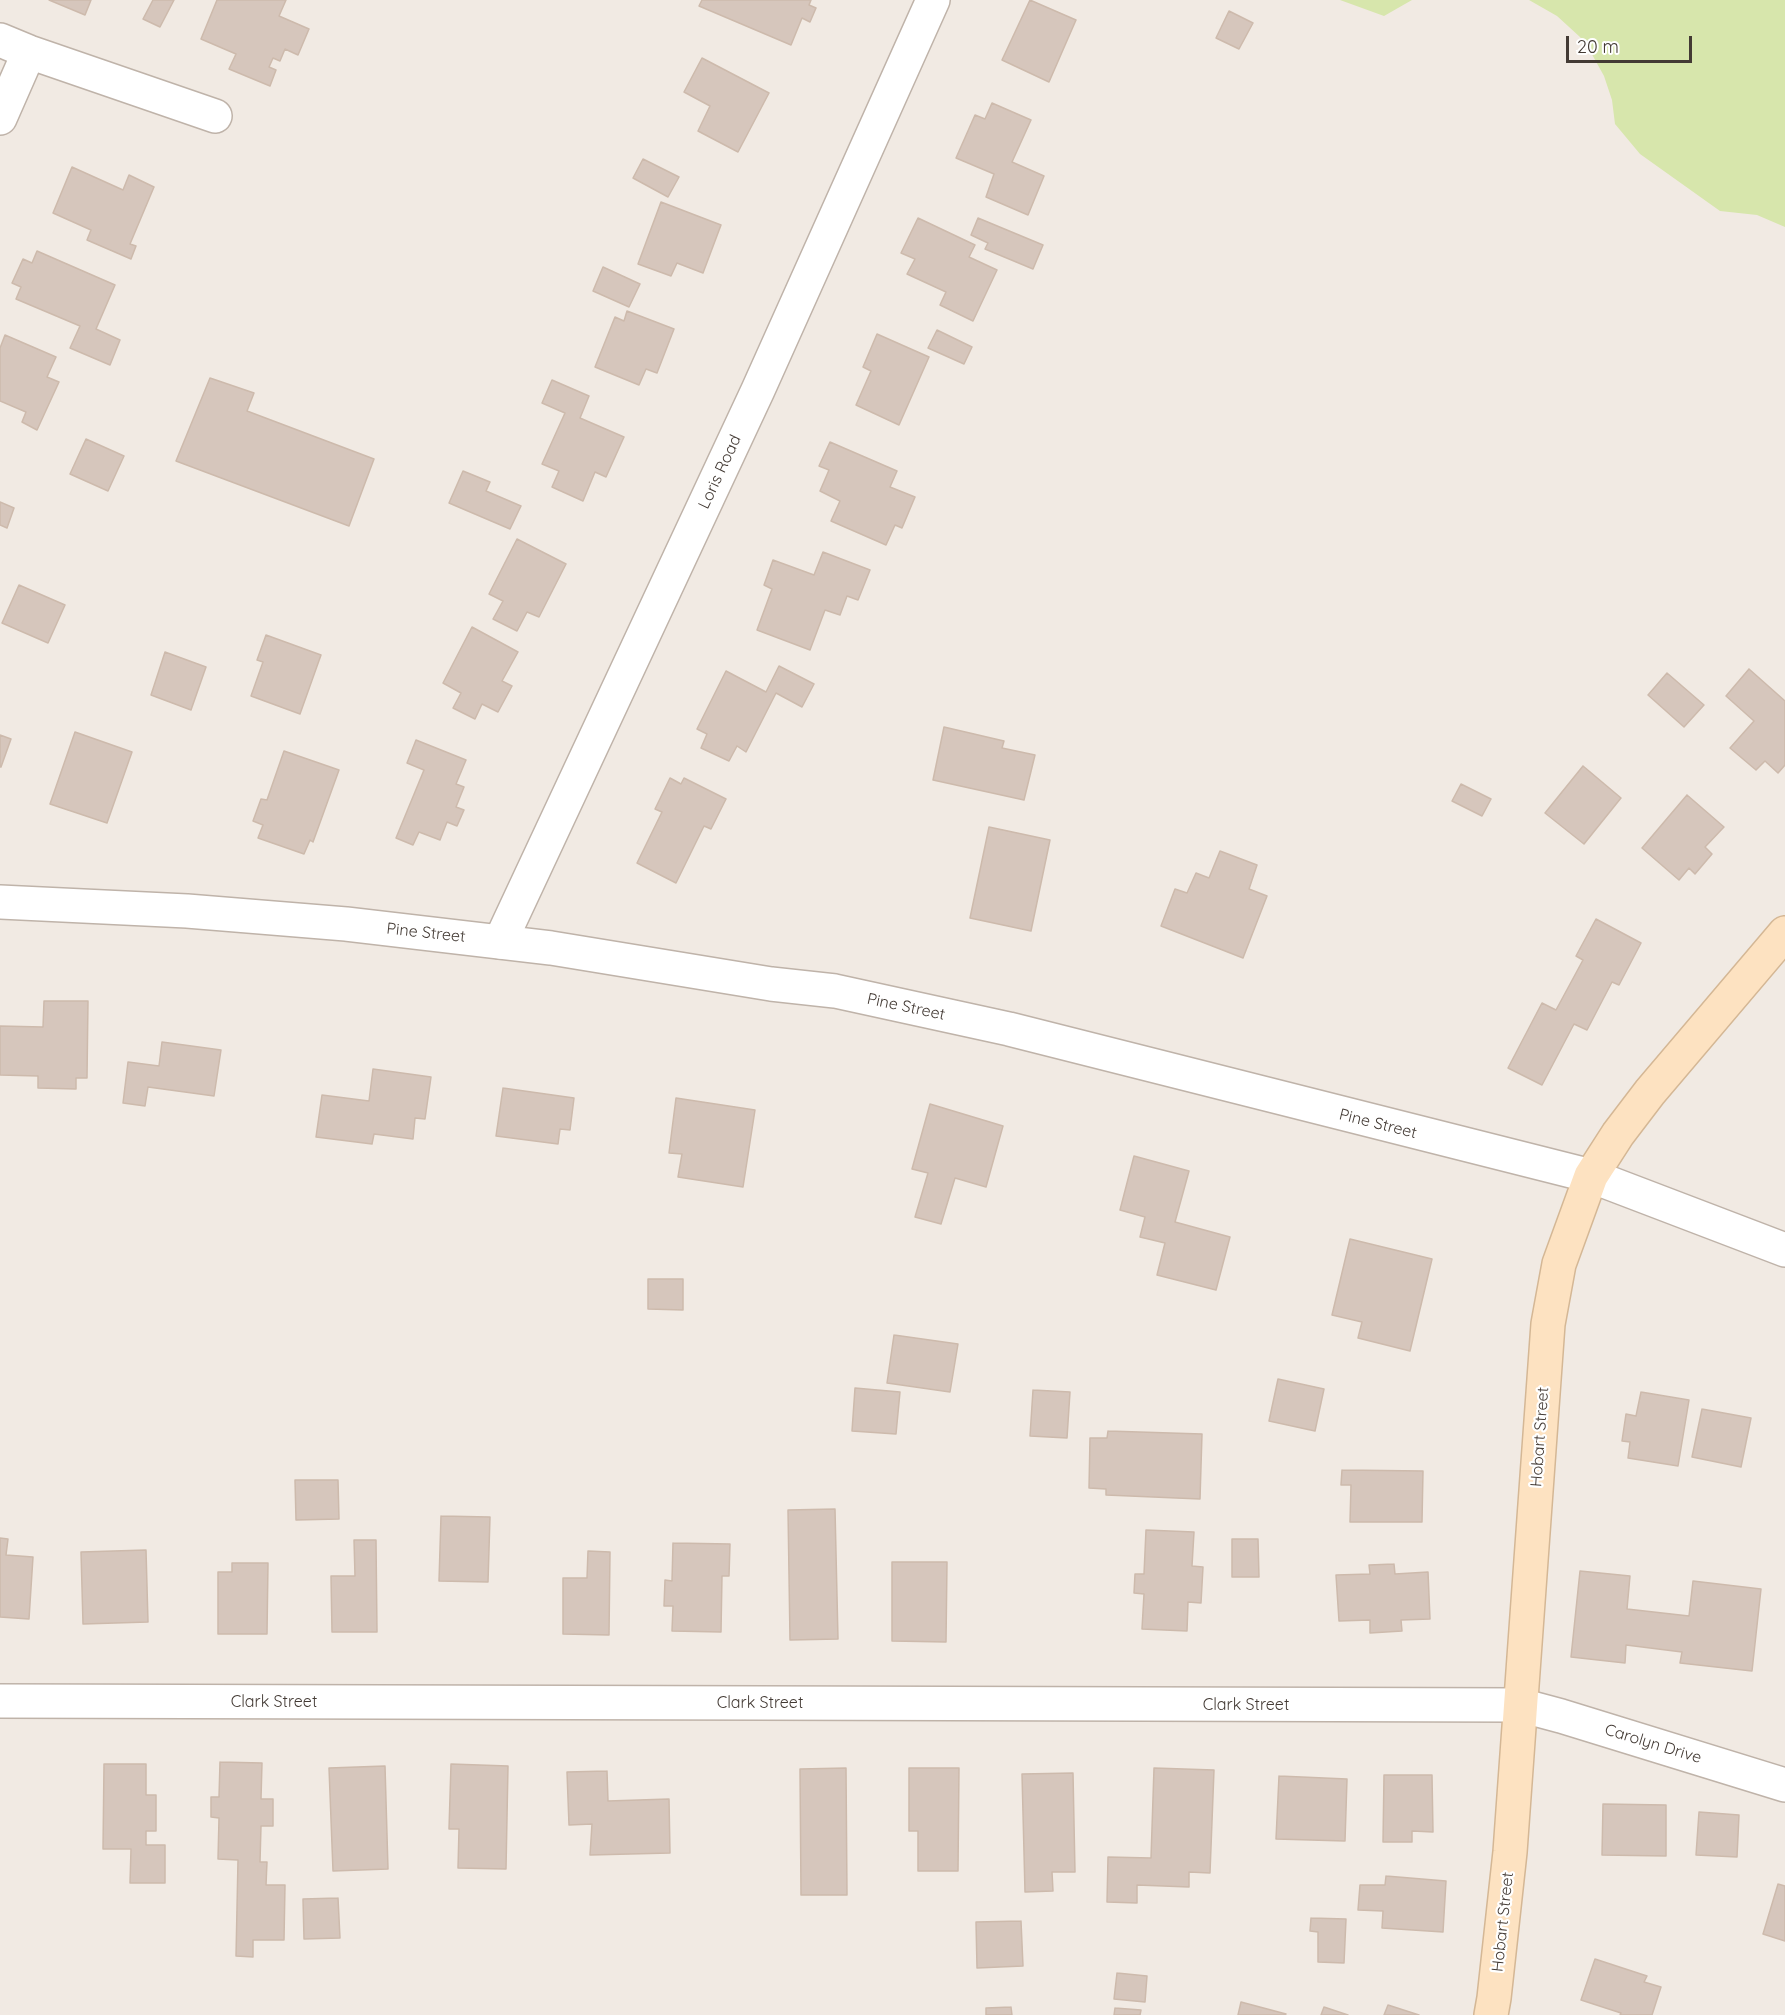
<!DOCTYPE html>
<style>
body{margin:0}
#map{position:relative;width:1785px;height:2015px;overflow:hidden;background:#f1eae3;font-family:Quicksand,sans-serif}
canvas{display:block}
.scale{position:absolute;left:1566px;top:36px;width:126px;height:27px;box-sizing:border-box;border:3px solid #433a34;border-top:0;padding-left:8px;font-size:18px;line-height:21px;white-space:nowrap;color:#433a34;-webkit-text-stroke:4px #fff;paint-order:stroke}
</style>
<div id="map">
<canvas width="1785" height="2015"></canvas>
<div class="scale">20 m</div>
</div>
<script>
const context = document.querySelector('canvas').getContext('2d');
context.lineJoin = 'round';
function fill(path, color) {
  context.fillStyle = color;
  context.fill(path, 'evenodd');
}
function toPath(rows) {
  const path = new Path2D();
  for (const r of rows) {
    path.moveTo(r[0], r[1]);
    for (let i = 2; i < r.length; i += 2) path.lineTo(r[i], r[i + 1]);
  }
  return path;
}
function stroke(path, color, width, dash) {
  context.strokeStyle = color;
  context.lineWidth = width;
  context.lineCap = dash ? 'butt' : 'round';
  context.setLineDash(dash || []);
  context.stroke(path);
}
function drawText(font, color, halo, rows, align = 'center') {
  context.font = font + ' Quicksand,sans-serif';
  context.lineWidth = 4.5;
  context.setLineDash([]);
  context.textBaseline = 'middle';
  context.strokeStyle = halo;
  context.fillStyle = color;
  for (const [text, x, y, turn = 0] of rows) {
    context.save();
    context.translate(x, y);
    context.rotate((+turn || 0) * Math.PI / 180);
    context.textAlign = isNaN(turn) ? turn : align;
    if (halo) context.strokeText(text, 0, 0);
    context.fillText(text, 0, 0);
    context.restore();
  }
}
fill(toPath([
 [1340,0,1412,0,1384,16],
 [1529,0,1785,0,1785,227,1757,215,1720,211,1640,154,1615,124,1612,100,1604,76,1589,49,1580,37,1557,16]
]), '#d7e6ac');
const building = toPath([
 [49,0,91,0,85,15,49,0],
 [153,0,174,0,160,27,143,19,153,0],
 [217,0,286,0,279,16,309,29,298,55,285,49,280,61,273,58,269,67,276,70,270,86,229,69,236,54,201,39,217,0],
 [702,0,811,0,809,5,816,8,810,22,802,18,791,45,699,6,702,0],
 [1030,0,1076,20,1049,82,1002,60,1030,0],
 [1229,11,1253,23,1239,49,1216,38,1229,11],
 [702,58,769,93,738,152,698,131,710,106,684,92,702,58],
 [992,103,1031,120,1012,162,1044,176,1028,215,986,197,994,174,956,158,975,115,985,119,992,103],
 [643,159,679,177,668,197,633,178,643,159],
 [72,167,123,190,129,175,154,187,130,244,136,246,131,259,87,240,91,230,53,213,72,167],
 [661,202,721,225,703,273,677,263,671,276,638,264,661,202],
 [918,218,975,245,969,257,997,270,973,321,940,305,946,292,907,274,915,259,901,253,918,218],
 [978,218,1043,245,1033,269,985,249,988,243,971,235,978,218],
 [37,251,115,285,96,329,120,340,110,365,70,348,80,326,16,299,21,287,12,283,23,259,32,263,37,251],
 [603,267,640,284,629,307,593,291,603,267],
 [627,311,674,329,657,373,646,369,639,385,595,367,615,317,624,321,627,311],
 [937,330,972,347,964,364,928,348,937,330],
 [877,334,929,357,899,425,856,405,871,371,863,367,877,334],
 [5,335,56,357,47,377,59,382,37,430,22,422,26,412,0,401,0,348,5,335],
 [210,378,254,393,247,411,374,459,349,526,176,461,210,378],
 [552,380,589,396,580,418,624,437,606,477,595,472,583,501,552,487,559,471,542,464,565,413,542,403,552,380],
 [86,439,124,456,108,491,70,474,86,439],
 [830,442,897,471,890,487,915,497,902,528,895,525,886,545,831,521,840,501,820,491,829,470,819,466,830,442],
 [463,471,490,482,486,491,521,506,510,529,449,503,463,471],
 [0,502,14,508,7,528,0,525,0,502],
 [517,539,566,564,539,617,527,612,517,631,493,619,503,601,489,594,517,539],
 [823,552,870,570,858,600,847,596,840,615,825,610,810,650,757,630,772,589,764,585,773,560,814,575,823,552],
 [19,585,65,605,48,643,2,623,19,585],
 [472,627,518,652,502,681,512,686,498,712,482,704,475,719,453,708,461,693,443,683,472,627],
 [266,635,321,655,300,714,251,696,263,662,257,660,266,635],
 [165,652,206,667,191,710,151,695,165,652],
 [779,666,814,684,802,707,776,693,746,752,737,746,729,761,701,748,707,734,697,729,726,671,766,692,779,666],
 [1749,669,1785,701,1785,765,1778,773,1765,761,1756,770,1730,748,1754,721,1726,696,1749,669],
 [1667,673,1704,705,1684,727,1648,695,1667,673],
 [944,727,1004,741,1002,748,1035,755,1024,800,933,780,944,727],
 [75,732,132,752,107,823,50,804,75,732],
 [0,735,11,739,1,767,0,767,0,735],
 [416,740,466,760,456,784,464,787,456,807,464,810,457,826,447,822,440,840,419,832,413,845,396,838,424,770,407,763,416,740],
 [284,751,339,770,313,842,310,840,304,854,258,838,263,825,253,821,261,799,267,800,284,751],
 [1583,766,1621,798,1584,844,1545,813,1583,766],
 [670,778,681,784,684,778,726,799,711,829,704,826,676,883,637,863,662,812,655,809,670,778],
 [1461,784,1491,799,1482,816,1452,801,1461,784],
 [1687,795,1724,827,1705,847,1712,854,1695,874,1689,868,1679,880,1642,848,1687,795],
 [989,827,1050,840,1031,931,970,918,989,827],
 [1220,851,1257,865,1249,889,1267,896,1243,958,1161,926,1175,889,1187,893,1196,873,1209,878,1220,851],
 [1596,919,1641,943,1619,985,1612,982,1587,1030,1574,1024,1542,1085,1508,1068,1542,1003,1556,1010,1583,960,1576,956,1596,919],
 [44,1001,88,1001,87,1078,76,1078,76,1089,38,1088,38,1076,0,1075,0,1026,43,1027,44,1001],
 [162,1042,221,1050,214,1096,148,1087,145,1106,123,1103,128,1062,159,1066,162,1042],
 [373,1069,431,1077,425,1119,415,1118,413,1139,374,1134,372,1144,316,1137,322,1095,369,1101,373,1069],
 [503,1088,574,1098,570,1130,560,1129,558,1144,496,1136,503,1088],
 [676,1098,755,1110,743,1187,678,1177,682,1154,669,1153,676,1098],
 [930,1104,1003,1126,986,1187,955,1178,941,1224,915,1217,928,1173,912,1169,930,1104],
 [1134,1156,1189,1171,1175,1222,1230,1237,1216,1290,1157,1275,1165,1243,1140,1237,1145,1217,1120,1210,1134,1156],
 [1350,1239,1432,1259,1410,1351,1358,1338,1362,1322,1332,1315,1350,1239],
 [648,1279,683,1279,683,1310,648,1309,648,1279],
 [894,1335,958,1344,950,1392,887,1383,894,1335],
 [1278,1379,1324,1389,1315,1431,1269,1421,1278,1379],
 [855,1388,900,1392,896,1434,852,1431,855,1388],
 [1033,1390,1070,1392,1067,1438,1030,1436,1033,1390],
 [1641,1392,1689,1400,1678,1466,1628,1458,1630,1442,1622,1441,1626,1414,1636,1416,1641,1392],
 [1702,1409,1751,1418,1741,1467,1692,1457,1702,1409],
 [1108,1431,1202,1434,1200,1499,1106,1495,1106,1489,1089,1488,1090,1438,1107,1438,1108,1431],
 [1342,1470,1423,1471,1422,1522,1350,1522,1351,1485,1341,1485,1342,1470],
 [295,1480,338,1480,339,1519,296,1520,295,1480],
 [835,1509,838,1639,790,1640,788,1510,835,1509],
 [441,1516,490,1517,488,1582,439,1581,441,1516],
 [1146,1530,1194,1532,1192,1566,1203,1567,1201,1603,1188,1602,1187,1631,1142,1629,1144,1594,1134,1593,1135,1574,1144,1574,1146,1530],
 [0,1538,8,1539,6,1555,33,1557,29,1619,0,1617,0,1538],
 [1232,1539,1258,1539,1259,1577,1232,1577,1232,1539],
 [354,1540,376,1540,377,1632,332,1632,331,1576,355,1576,354,1540],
 [673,1543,730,1544,729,1576,722,1576,721,1632,672,1631,673,1606,664,1606,665,1580,672,1581,673,1543],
 [146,1550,148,1622,83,1624,81,1552,146,1550],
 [588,1551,610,1552,609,1635,563,1634,563,1578,587,1578,588,1551],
 [892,1562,947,1562,946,1642,892,1641,892,1562],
 [232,1563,268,1563,267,1634,218,1634,218,1572,232,1572,232,1563],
 [1394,1564,1395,1574,1428,1572,1430,1619,1401,1620,1402,1631,1370,1633,1370,1620,1339,1621,1336,1575,1370,1574,1369,1565,1394,1564],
 [1580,1571,1630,1576,1627,1609,1689,1616,1693,1581,1761,1589,1752,1671,1680,1663,1682,1652,1626,1645,1625,1663,1571,1657,1580,1571],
 [220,1762,262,1763,261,1799,273,1799,273,1826,261,1826,260,1862,267,1862,266,1885,285,1885,284,1940,253,1940,253,1957,236,1956,238,1860,218,1859,219,1818,211,1817,211,1797,219,1797,220,1762],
 [104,1764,146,1764,146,1795,156,1795,156,1831,146,1831,146,1845,165,1845,165,1883,130,1883,131,1849,103,1849,104,1764],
 [451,1764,508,1766,506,1869,458,1868,459,1829,449,1829,451,1764],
 [385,1766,388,1869,333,1871,329,1768,385,1766],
 [846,1768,847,1895,801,1895,800,1769,846,1768],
 [909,1768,959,1768,958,1871,918,1871,918,1831,909,1831,909,1768],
 [1154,1768,1214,1770,1210,1873,1189,1872,1189,1887,1137,1885,1137,1903,1107,1902,1108,1857,1151,1858,1154,1768],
 [607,1771,608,1801,669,1799,670,1853,590,1855,592,1824,569,1825,567,1772,607,1771],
 [1073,1773,1075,1872,1052,1872,1053,1891,1025,1892,1022,1774,1073,1773],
 [1384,1775,1432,1775,1433,1832,1412,1831,1412,1842,1383,1842,1384,1775],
 [1279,1776,1347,1779,1345,1841,1276,1839,1279,1776],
 [1603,1804,1666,1805,1666,1856,1602,1855,1603,1804],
 [1699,1812,1739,1815,1737,1857,1696,1855,1699,1812],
 [1386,1876,1446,1881,1443,1932,1382,1928,1383,1911,1358,1910,1360,1885,1385,1885,1386,1876],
 [1778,1884,1785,1886,1785,1941,1763,1934,1778,1884],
 [338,1898,340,1938,304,1939,303,1899,338,1898],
 [1311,1918,1346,1919,1344,1963,1318,1962,1318,1932,1310,1931,1311,1918],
 [1021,1921,1023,1966,977,1968,976,1922,1021,1921],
 [1595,1959,1647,1976,1644,1982,1661,1987,1652,2015,1620,2015,1621,2013,1581,2000,1595,1959],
 [1117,1973,1147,1976,1145,2002,1114,1999,1117,1973],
 [1241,2002,1286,2014,1285,2015,1238,2015,1241,2002],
 [1388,2005,1419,2015,1384,2015,1388,2005],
 [1011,2007,1012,2015,986,2015,986,2008,1011,2007],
 [1324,2007,1348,2015,1321,2015,1324,2007],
 [1115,2008,1141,2010,1140,2015,1114,2015,1115,2008]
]);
fill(building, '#d6c6bc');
stroke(building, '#cdbaac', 1.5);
const minor = toPath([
 [0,40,29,52,215,116],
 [0,118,29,52],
 [500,942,758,390,933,0],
 [0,1701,1520,1705,1561,1716,1785,1785]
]);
const tertiary = toPath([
 [0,902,187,911,346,924,551,948,771,984,835,991,1009,1029,1591,1176,1785,1250]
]);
const secondary = toPath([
 [1491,2015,1494,1998,1510,1852,1548,1324,1559,1264,1591,1176,1618,1134,1650,1092,1785,933]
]);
stroke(minor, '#bfb3a9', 36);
stroke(tertiary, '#bfb3a9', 36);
stroke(secondary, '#d4b795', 36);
stroke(minor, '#fff', 33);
stroke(tertiary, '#fff', 33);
stroke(secondary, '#fde2c1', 33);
drawText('16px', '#433a34', '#fff', [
 ["Loris Road",720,472,-65],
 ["Pine Street",426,933,6],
 ["Pine Street",906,1007,12],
 ["Pine Street",1378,1124,14],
 ["Hobart Street",1540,1437,-86],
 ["Clark Street",274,1702],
 ["Clark Street",760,1703],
 ["Clark Street",1246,1705],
 ["Carolyn Drive",1653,1744,17],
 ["Hobart Street",1503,1922,-84]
]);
</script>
